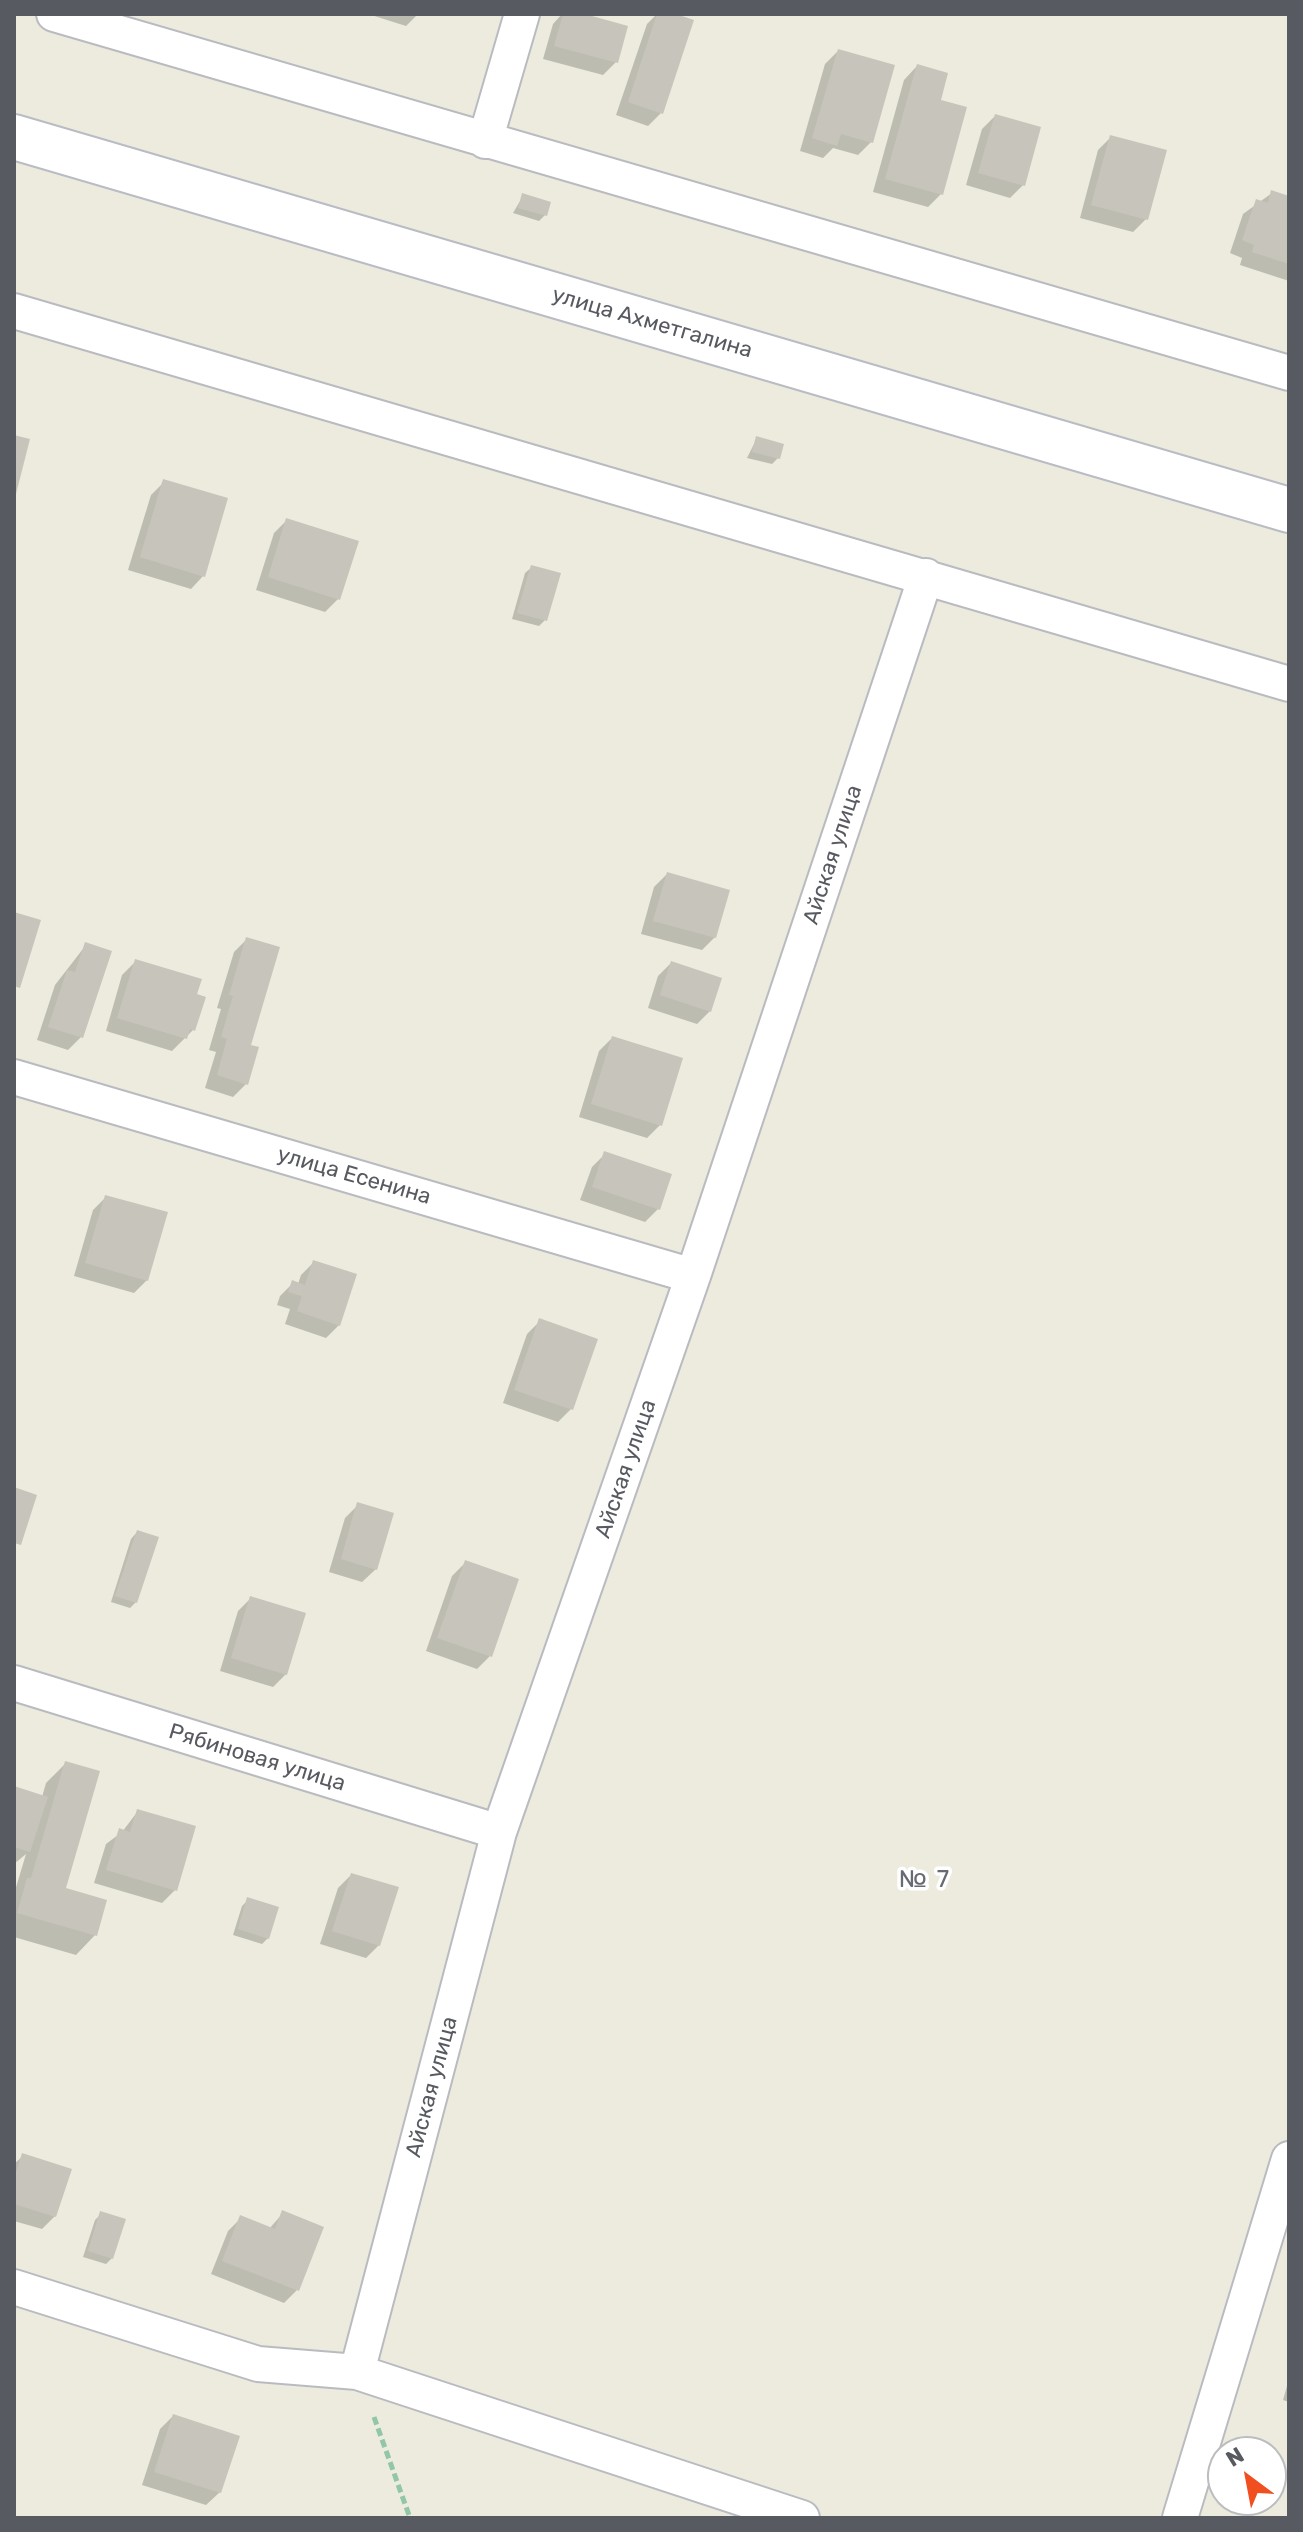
<!DOCTYPE html>
<meta charset="utf-8">
<style>
body{margin:0}
#map{position:relative;width:1303px;height:2532px;overflow:hidden;background:#ecebde;font-family:Rubik,sans-serif}
canvas{display:block}
.frame{position:absolute;inset:0;border:16px solid #575a60;pointer-events:none}
.north{position:absolute;left:1207px;top:2436px;width:80px;height:80px;box-sizing:border-box;background:#fff;border:2px solid #bcbdbf;border-radius:50%;rotate:328deg;font-size:22px;font-weight:700;line-height:32px;text-align:center;color:#575a60}
.north::after{content:'';display:block;margin:auto;width:28px;height:36px;background:#f14f1f;clip-path:polygon(50% 0,100% 100%,50% 72%,0 100%)}
</style>
<div id="map">
<canvas width="1303" height="2532"></canvas>
<div class="frame"></div>
<div class="north">N</div>
</div>
<script>
const context = document.querySelector('canvas').getContext('2d');
context.lineJoin = 'round';
function fill(path, color) {
  context.fillStyle = color;
  context.fill(path, 'evenodd');
}
function toPath(rows) {
  const path = new Path2D();
  for (const r of rows) {
    path.moveTo(r[0], r[1]);
    for (let i = 2; i < r.length; i += 2) path.lineTo(r[i], r[i + 1]);
  }
  return path;
}
function stroke(path, color, width, dash) {
  context.strokeStyle = color;
  context.lineWidth = width;
  context.lineCap = dash ? 'butt' : 'round';
  context.setLineDash(dash || []);
  context.stroke(path);
}
function drawText(font, color, halo, rows, align = 'center') {
  context.font = font + ' Rubik,sans-serif';
  context.lineWidth = 7;
  context.setLineDash([]);
  context.textBaseline = 'middle';
  context.strokeStyle = halo;
  context.fillStyle = color;
  for (const [text, x, y, turn = 0] of rows) {
    context.save();
    context.translate(x, y);
    context.rotate((+turn || 0) * Math.PI / 180);
    context.textAlign = isNaN(turn) ? turn : align;
    if (halo) context.strokeText(text, 0, 0);
    context.fillText(text, 0, 0);
    context.restore();
  }
}
fill(toPath([
 [368,14,418,14,406,26],
 [562,14,577,14,616,62,603,75,543,59,553,24],
 [657,14,670,14,661,113,648,126,616,115,647,24],
 [838,51,871,142,858,155,833,148,823,158,800,151,825,64],
 [917,66,938,101,941,194,928,207,873,192,904,80],
 [995,116,1023,185,1010,198,966,185,982,129],
 [1111,137,1146,219,1133,232,1080,218,1098,150],
 [1272,193,1289,198,1289,281,1240,265,1242,258,1230,253,1243,214],
 [523,196,545,215,539,221,513,213],
 [757,438,778,458,772,464,747,458],
 [164,482,204,575,191,589,128,570,151,495],
 [287,520,338,599,325,612,256,590,274,533],
 [532,567,545,620,539,626,512,619,525,573],
 [667,874,715,937,702,950,641,934,654,887],
 [247,939,246,1084,233,1097,205,1088,216,1052,209,1050,221,1009,217,1008,234,952],
 [86,945,81,1037,68,1050,37,1040,55,985],
 [135,962,195,996,193,1030,172,1051,106,1031,122,975],
 [671,963,710,1011,697,1024,648,1008,658,976],
 [612,1038,660,1125,647,1138,579,1117,599,1051],
 [605,1154,658,1209,645,1222,580,1200,592,1167],
 [106,1197,147,1280,134,1293,74,1276,93,1210],
 [314,1262,339,1325,326,1338,285,1324,290,1309,277,1305,280,1296,293,1283,298,1284,301,1275],
 [540,1321,571,1409,558,1422,503,1403,527,1334],
 [358,1505,376,1569,362,1582,329,1572,345,1518],
 [137,1532,136,1602,130,1608,111,1602,131,1539],
 [465,1563,490,1656,477,1669,426,1651,452,1576],
 [251,1598,286,1674,273,1687,220,1671,238,1611],
 [66,1763,64,1889,95,1935,76,1955,14,1937,14,1894,26,1854,14,1864,14,1788,42,1797,46,1783],
 [138,1811,175,1890,162,1903,94,1883,106,1844,122,1832],
 [351,1875,379,1945,366,1958,320,1944,338,1888],
 [248,1900,268,1938,262,1944,233,1935,242,1906],
 [23,2156,55,2216,42,2229,14,2221,14,2164],
 [283,2213,297,2290,284,2303,211,2274,228,2231,241,2218,269,2229],
 [101,2214,112,2258,106,2264,83,2257,95,2220],
 [1289,2379,1289,2402,1283,2400],
 [173,2416,220,2492,206,2505,142,2485,160,2429]
]), '#0003');
fill(toPath([
 [563,14,585,14,628,26,618,63,554,46],
 [657,14,676,14,694,20,663,114,628,102],
 [838,49,895,65,873,143,841,134,837,146,812,138],
 [917,64,948,73,941,100,967,107,943,195,885,179],
 [995,114,1041,127,1025,186,978,173],
 [1110,135,1167,150,1148,220,1091,205],
 [1271,190,1289,196,1289,264,1252,252,1254,245,1242,240,1256,199,1268,203],
 [522,193,551,202,547,216,518,208],
 [14,435,30,439,15,498,14,498],
 [756,436,784,444,780,459,752,452],
 [163,479,228,498,205,577,140,557],
 [286,518,359,541,340,600,268,577],
 [531,565,561,573,547,621,517,613],
 [667,872,730,890,716,938,653,921],
 [14,912,41,920,20,988,14,986],
 [246,937,280,947,251,1045,259,1047,248,1085,217,1075,227,1039,221,1037,233,996,229,995],
 [85,942,112,951,83,1038,48,1027,67,970,75,972],
 [135,959,202,979,197,994,206,997,195,1031,190,1029,187,1039,117,1018],
 [671,961,722,978,711,1012,660,995],
 [612,1036,683,1058,662,1126,591,1104],
 [604,1151,672,1174,660,1210,592,1187],
 [105,1195,168,1212,148,1281,85,1263],
 [313,1260,357,1274,340,1326,297,1311,302,1296,288,1292,292,1280,305,1285],
 [539,1318,598,1339,573,1410,514,1390],
 [14,1487,37,1495,21,1545,14,1543],
 [357,1502,394,1513,377,1570,341,1559],
 [137,1530,159,1537,137,1603,115,1596],
 [465,1560,519,1579,492,1657,437,1638],
 [250,1596,306,1613,287,1675,231,1658],
 [65,1761,100,1771,66,1888,107,1900,97,1936,17,1913,27,1878,31,1878],
 [14,1786,48,1797,30,1852,14,1847],
 [137,1809,196,1826,177,1891,106,1870,119,1828,130,1832],
 [351,1873,399,1887,380,1946,332,1931],
 [247,1897,279,1907,269,1939,238,1929],
 [22,2153,72,2169,56,2217,14,2204,14,2179],
 [282,2210,324,2227,299,2291,222,2261,240,2215,275,2229],
 [100,2211,126,2219,113,2259,88,2251],
 [173,2414,240,2436,221,2493,154,2472]
]), '#c7c5bb');
const street = toPath([
 [54,14,1289,373],
 [485,141,522,14],
 [14,311,1289,684],
 [14,1077,693,1276],
 [14,1683,499,1832],
 [14,2287,258,2364,357,2372,802,2518],
 [357,2372,499,1832,693,1276,926,576],
 [1180,2518,1289,2159]
]);
const secondary = toPath([
 [14,137,1289,510]
]);
stroke(street, '#b9bbc1', 38);
stroke(secondary, '#b9bcc4', 48);
stroke(toPath([
 [374,2417,410,2518]
]), '#91c6a8', 5, [8, 4]);
stroke(street, '#fff', 34);
stroke(secondary, '#fff', 44);
drawText('22px', '#575a60', '#fff', [
 ["улица Ахметгалина",652,323,16],
 ["Айская улица",833,855,-72],
 ["улица Есенина",354,1176,16],
 ["Айская улица",626,1469,-71],
 ["Рябиновая улица",257,1758,17],
 ["Айская улица",432,2087,-75]
]);
context.letterSpacing = '2px';
drawText('24px', '#686c72', '#fff', [
 ["№ 7",925,1880]
]);
context.letterSpacing = '0px';
</script>
